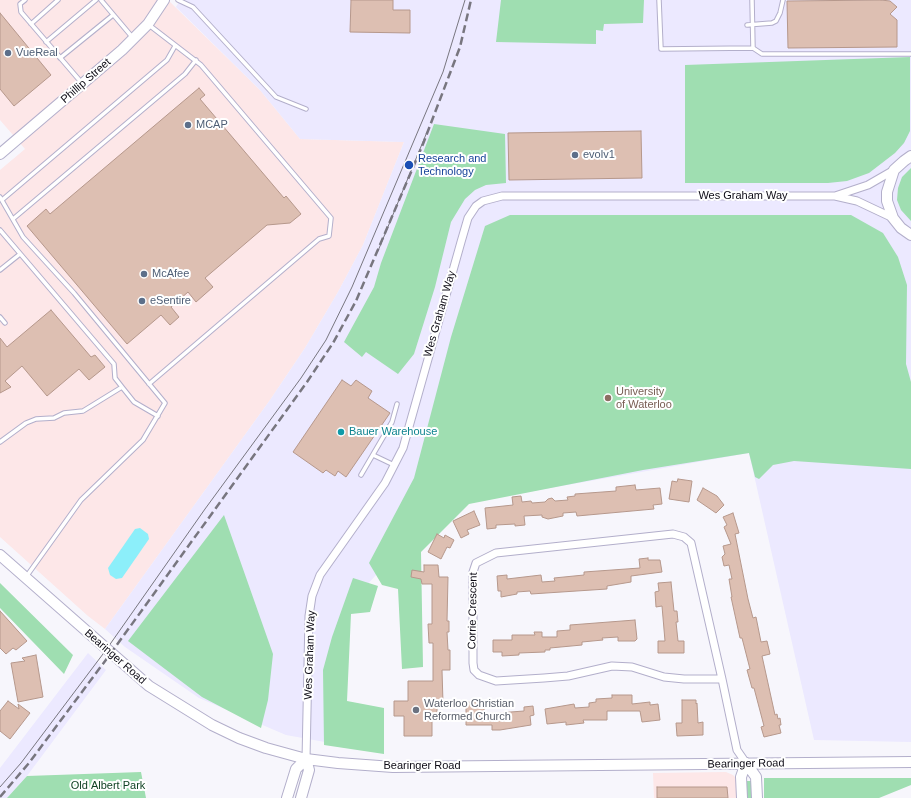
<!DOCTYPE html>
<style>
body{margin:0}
canvas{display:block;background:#f7f6fc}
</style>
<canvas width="911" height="798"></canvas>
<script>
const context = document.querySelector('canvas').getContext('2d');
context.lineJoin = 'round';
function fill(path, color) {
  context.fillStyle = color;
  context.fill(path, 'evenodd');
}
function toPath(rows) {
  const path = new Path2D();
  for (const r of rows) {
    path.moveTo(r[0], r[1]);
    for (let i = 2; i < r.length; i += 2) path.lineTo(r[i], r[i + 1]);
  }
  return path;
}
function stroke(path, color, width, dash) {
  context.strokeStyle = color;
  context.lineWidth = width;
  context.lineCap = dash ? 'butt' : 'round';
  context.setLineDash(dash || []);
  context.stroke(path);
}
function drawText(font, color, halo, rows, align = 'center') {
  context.font = font + ' Helvetica,sans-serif';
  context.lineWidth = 4;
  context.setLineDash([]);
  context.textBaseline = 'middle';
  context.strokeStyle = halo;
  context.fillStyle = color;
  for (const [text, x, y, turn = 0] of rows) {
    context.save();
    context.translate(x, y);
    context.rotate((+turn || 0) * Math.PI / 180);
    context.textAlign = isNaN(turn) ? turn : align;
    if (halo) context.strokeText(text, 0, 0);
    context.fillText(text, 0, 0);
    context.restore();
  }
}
fill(toPath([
 [0,0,168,0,260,90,300,139,404,142,363,245,338,292,305,348,270,400,105,629,88,616,0,537,0,170,25,149,0,120],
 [726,772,733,775,738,780,738,798,654,798,653,773]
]), '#fde7e8');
fill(toPath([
 [180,0,911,0,911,742,814,740,749,453,437,508,346,608,347,746,286,735,199,698,125,647,105,629,270,400,305,348,338,292,363,245,404,142,300,139,260,90,176,7],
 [88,653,106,670,27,776,7,798,0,798,0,768]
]), '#ece9ff');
fill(toPath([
 [501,0,644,0,643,23,604,24,603,31,596,30,596,44,496,42],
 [910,57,910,131,904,143,895,153,869,173,847,181,828,183,685,183,685,65],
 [434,124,505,134,506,183,486,185,475,190,465,199,451,222,435,287,414,354,398,374,366,352,362,357,344,342,374,287,381,263],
 [911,168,911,221,901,210,897,200,898,188,902,177],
 [510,215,851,215,883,233,898,257,907,285,906,364,911,382,911,469,794,461,773,465,759,479,755,477,749,453,643,470,469,504,421,552,423,667,402,669,398,589,382,585,369,563,414,478,451,337,485,226],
 [224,515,273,654,268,700,261,728,202,697,128,641],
 [353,578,378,586,370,612,351,614,347,701,384,708,384,754,324,745,323,670,332,637],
 [0,583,73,655,64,674,0,608],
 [141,772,146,798,7,798,27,776],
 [764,778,911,778,911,785,879,798,764,798],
 [745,781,751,781,751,798,746,798]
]), '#9fdeb1');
fill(toPath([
 [140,528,148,534,149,539,122,578,116,579,110,575,108,568,135,529]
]), '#8ceffa');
const building = toPath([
 [351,0,393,0,393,10,410,10,410,33,350,32,351,0],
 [881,0,890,1,897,7,890,14,897,20,897,47,788,48,787,1,881,0],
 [0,13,51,75,14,106,0,89,0,13],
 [199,88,205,95,200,99,284,198,286,196,301,214,290,223,267,225,205,278,213,287,196,302,188,292,171,307,179,317,170,325,161,315,127,344,27,226,46,209,50,214,199,88],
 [641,131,642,178,509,180,508,133,641,131],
 [51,310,91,357,95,355,105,367,89,380,79,369,47,396,22,366,5,381,11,387,0,393,0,338,7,347,51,310],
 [342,380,351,386,356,380,372,391,368,398,390,413,346,477,338,471,335,476,326,470,323,473,293,452,342,380],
 [678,479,692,481,689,502,669,499,672,481,677,482,678,479],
 [635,485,636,490,660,488,662,504,653,505,654,509,577,516,576,512,563,513,563,516,548,519,542,517,542,515,524,516,525,525,515,526,515,524,496,525,496,528,487,529,485,508,513,505,512,497,521,496,522,502,531,501,532,503,545,502,548,499,552,498,555,501,568,500,567,497,575,496,575,494,616,491,616,487,635,485],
 [703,488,717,496,724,505,716,513,697,500,703,488],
 [474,511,480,525,467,530,469,534,461,538,453,521,474,511],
 [733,513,739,533,735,534,748,599,753,618,756,617,761,642,767,641,770,654,762,656,775,715,777,714,778,719,780,718,781,725,779,725,781,733,764,737,761,727,764,726,754,688,752,688,747,670,750,669,742,638,740,638,731,597,732,597,729,579,732,579,729,565,724,566,722,557,725,554,723,546,731,544,724,527,727,525,723,517,733,513],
 [437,534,444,538,445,535,454,540,450,548,447,547,441,559,428,552,437,534],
 [648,558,648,560,660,560,662,572,631,576,631,582,607,586,607,589,531,594,530,591,517,592,517,594,501,597,501,591,498,591,497,576,507,575,507,579,541,575,542,582,555,581,554,578,584,575,584,572,640,568,639,559,648,558],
 [424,565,438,565,439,577,448,577,447,621,449,621,449,632,447,632,448,650,450,650,450,670,442,670,443,703,437,703,437,718,432,718,432,736,404,736,404,716,394,716,394,701,408,701,408,681,433,681,433,643,429,643,428,624,432,624,432,584,422,584,421,579,411,577,412,570,424,572,424,565],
 [671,582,674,611,677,611,678,622,676,622,678,641,684,641,684,653,658,653,658,641,665,641,662,606,656,607,655,592,659,591,658,583,671,582],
 [0,611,27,641,16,650,13,648,6,654,0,648,0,611],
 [635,620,637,639,635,641,618,641,618,637,602,638,603,640,582,642,582,645,550,648,550,650,545,650,545,652,519,653,519,655,502,656,502,652,493,652,493,640,512,640,512,635,535,635,534,632,542,632,542,637,557,637,557,631,570,630,570,625,635,620],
 [36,655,43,697,18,702,11,663,25,661,22,658,36,655],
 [612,695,632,695,632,704,650,702,650,705,658,704,660,720,642,722,640,711,607,711,607,720,583,720,584,723,566,725,566,722,547,724,545,709,574,704,575,708,589,707,589,703,596,702,596,699,612,698,612,695],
 [682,700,696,700,696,704,697,703,698,723,703,722,703,735,677,736,676,723,682,723,682,700],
 [8,701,19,709,18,704,30,713,10,739,0,731,0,711,8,701],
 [466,702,484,703,484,714,524,711,524,707,533,706,534,715,530,716,531,725,500,730,492,730,492,725,466,725,466,702],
 [657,787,727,787,728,798,657,798,657,787]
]);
fill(building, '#ddbfb2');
stroke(building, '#b6988c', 1);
const lane = toPath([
 [25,0,20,4,21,12,81,82],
 [101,0,133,38],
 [178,0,193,7,276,97,306,109],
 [659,0,661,49,753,48,762,54,911,54],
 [752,0,753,48],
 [31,24,58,0],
 [747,25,772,23,776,21,780,13,783,0],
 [46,42,96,0],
 [60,58,113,15],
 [0,197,23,237,74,293,165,403,143,440,81,500,26,577],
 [2,200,167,60,175,46],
 [13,219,185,74,196,60],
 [0,230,114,364,115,378,122,387,83,411,64,413,54,418,36,419,26,423,0,442],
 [0,270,20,254],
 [0,317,5,323],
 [149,384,319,239,329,236,331,218,201,65,149,25],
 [122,387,134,402,158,416],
 [373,455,394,465],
 [361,475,392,422,397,404]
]);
const street = toPath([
 [835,196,868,185,894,170],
 [722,679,684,679,664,677,632,667,612,666,568,676,544,678,496,681,479,675,474,670,473,663,473,572,476,563,496,553,673,534,684,537,691,543,722,679,737,750,746,763],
 [306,759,309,616,312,596,320,575,385,483,403,448,461,242,468,218,476,206,483,201,502,196,835,196,857,201,893,218]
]);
const secondary = toPath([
 [0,154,122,50,148,24,164,0],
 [911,156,904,161,894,170,887,192,887,201,893,218,901,228,911,235],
 [0,555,149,686,212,725,239,738,266,748,306,759,338,763,393,767,911,762],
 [746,763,756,777,757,798],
 [287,798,296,769,306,759],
 [301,798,309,770,306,759],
 [742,798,741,777,746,763]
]);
stroke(lane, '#b3afcb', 5.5);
stroke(street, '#b3afcb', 9);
stroke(secondary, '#b3afcb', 12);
stroke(lane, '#fff', 3.5);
stroke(street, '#fff', 7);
stroke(secondary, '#fff', 10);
stroke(toPath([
 [378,251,427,132],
 [0,787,21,763,106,650,205,509,301,378,326,340,352,287,443,72,465,0]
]), '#78767f', 1);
stroke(toPath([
 [0,797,29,763,111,653,307,382,333,343,356,301,423,144,460,47,471,0]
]), '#78767f', 2.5, [8, 4]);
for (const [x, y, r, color] of [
 [8,53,4,"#5c6f8a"],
 [188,125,4,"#5c6f8a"],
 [575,155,4,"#5c6f8a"],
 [409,165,5,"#1a4fb4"],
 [144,274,4,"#5c6f8a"],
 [142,301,4,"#5c6f8a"],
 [608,398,4,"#8d6e63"],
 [341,432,4,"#0f9aa8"],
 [416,710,4,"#6b7280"]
]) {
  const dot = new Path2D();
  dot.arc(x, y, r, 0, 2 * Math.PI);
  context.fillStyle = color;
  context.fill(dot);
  stroke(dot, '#fff', 1.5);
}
drawText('11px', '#4e5e75', '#fff', [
 ["VueReal",16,53],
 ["MCAP",196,125],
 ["evolv1",583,155],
 ["McAfee",152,274],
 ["eSentire",150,301]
], 'left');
drawText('11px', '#0d0b15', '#fff', [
 ["Phillip Street",86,81,-41],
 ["Wes Graham Way",743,196],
 ["Wes Graham Way",440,314,-74],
 ["Corrie Crescent",473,611,-89],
 ["Wes Graham Way",310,655,-88],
 ["Bearinger Road",115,657,41],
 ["Bearinger Road",746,764,-1],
 ["Bearinger Road",422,766]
]);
drawText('11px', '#164399', '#fff', [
 ["Research and",418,159],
 ["Technology",418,172]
], 'left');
drawText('11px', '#785e54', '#fff', [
 ["University",616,392],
 ["of Waterloo",616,405]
], 'left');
drawText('11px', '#0d838f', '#fff', [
 ["Bauer Warehouse",349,432]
], 'left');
drawText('11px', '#5b616d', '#fff', [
 ["Waterloo Christian",424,704],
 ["Reformed Church",424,717]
], 'left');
drawText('11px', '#104224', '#fff', [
 ["Old Albert Park",108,786]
]);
</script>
